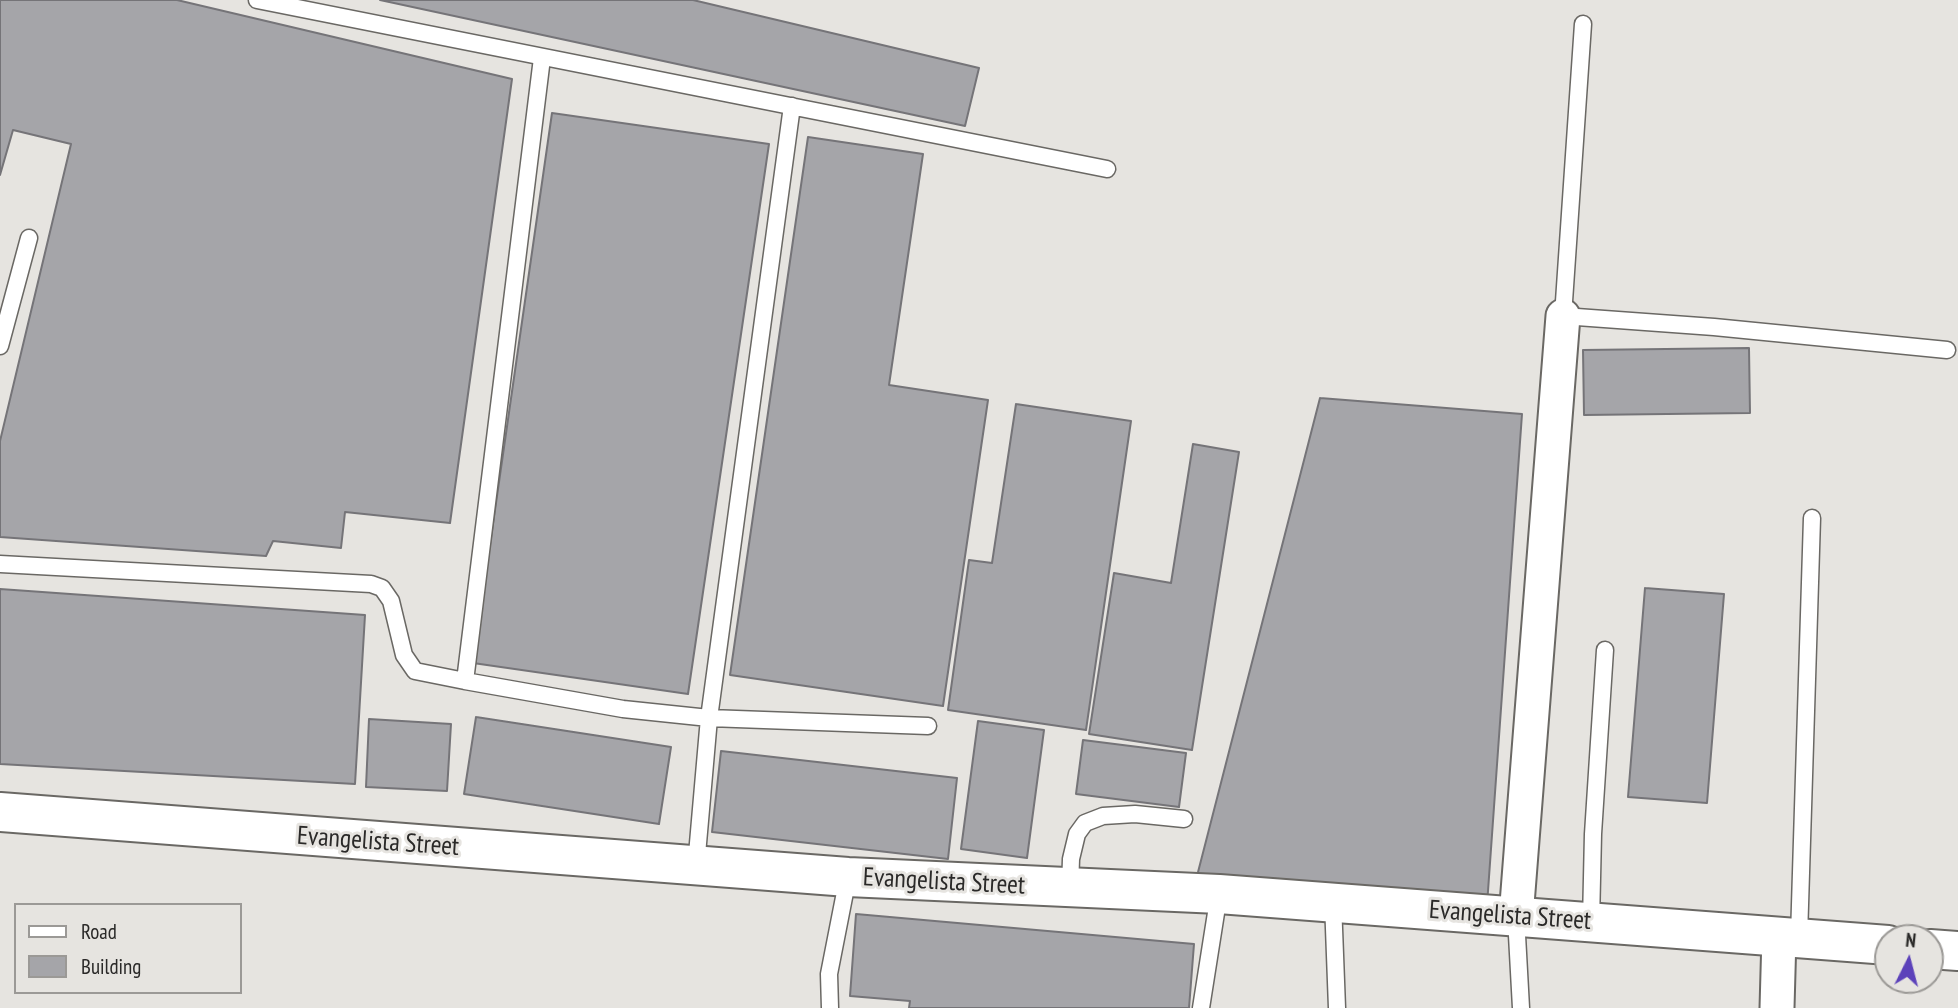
<!DOCTYPE html>
<style>
body{margin:0}
#map{position:relative;width:1958px;height:1008px;overflow:hidden;background:#e6e4e0;font-family:"PT Sans Narrow",sans-serif}
canvas{display:block}
.legend{position:absolute;left:14px;top:903px;width:228px;height:91px;box-sizing:border-box;background:#e6e4e0;border:2px solid #9b9996;margin:0;padding:9px 12px;list-style:none;font-size:21px;color:#2a2928}
.legend li{display:flex;align-items:center;gap:14px;height:35px}
.legend b{width:35px;border:2px solid #9b9996}
.north{position:absolute;left:1874px;top:924px;width:70px;height:70px;box-sizing:border-box;background:#e6e4e0;border:2px solid #9b9996;border-radius:50%;rotate:6deg;font-size:19px;font-weight:700;line-height:28px;text-align:center;color:#2a2928}
.north::after{content:'';display:block;margin:auto;width:24px;height:32px;background:#5c42ba;clip-path:polygon(50% 0,100% 100%,50% 72%,0 100%)}
</style>
<div id="map">
<canvas width="1958" height="1008"></canvas>
<ul class="legend">
<li><b style="height:9px;background:#fff"></b>Road</li>
<li><b style="height:19px;background:#a5a5a9"></b>Building</li>
</ul>
<div class="north">N</div>
</div>
<script>
const context = document.querySelector('canvas').getContext('2d');
context.lineJoin = 'round';
function fill(path, color) {
  context.fillStyle = color;
  context.fill(path, 'evenodd');
}
function toPath(rows) {
  const path = new Path2D();
  for (const r of rows) {
    path.moveTo(r[0], r[1]);
    for (let i = 2; i < r.length; i += 2) path.lineTo(r[i], r[i + 1]);
  }
  return path;
}
function stroke(path, color, width, dash) {
  context.strokeStyle = color;
  context.lineWidth = width;
  context.lineCap = dash ? 'butt' : 'round';
  context.setLineDash(dash || []);
  context.stroke(path);
}
function drawText(font, color, halo, rows, align = 'center') {
  context.font = font + ' "PT Sans Narrow",sans-serif';
  context.lineWidth = 6;
  context.setLineDash([]);
  context.textBaseline = 'middle';
  context.strokeStyle = halo;
  context.fillStyle = color;
  for (const [text, x, y, turn = 0] of rows) {
    context.save();
    context.translate(x, y);
    context.rotate((+turn || 0) * Math.PI / 180);
    context.textAlign = isNaN(turn) ? turn : align;
    if (halo) context.strokeText(text, 0, 0);
    context.fillText(text, 0, 0);
    context.restore();
  }
}
const building = toPath([
 [0,0,177,0,512,79,450,523,345,512,341,548,273,541,266,556,0,537,0,441,71,144,13,130,0,175,0,0],
 [380,0,693,0,979,68,965,126,380,0],
 [552,113,769,144,688,694,473,663,552,113],
 [808,137,923,154,889,385,988,400,943,706,730,675,808,137],
 [1749,348,1750,413,1584,415,1583,350,1749,348],
 [1320,398,1522,414,1487,905,1197,876,1320,398],
 [1016,404,1131,421,1086,730,948,710,969,560,992,563,1016,404],
 [1193,444,1239,452,1192,750,1089,734,1114,573,1171,583,1193,444],
 [1645,588,1724,594,1707,803,1628,797,1645,588],
 [0,589,365,615,355,784,0,764,0,589],
 [476,717,671,747,659,824,464,794,476,717],
 [369,719,451,724,447,791,366,787,369,719],
 [978,721,1044,730,1027,858,961,849,978,721],
 [1083,740,1186,753,1179,807,1076,794,1083,740],
 [721,751,957,778,948,859,712,832,721,751],
 [856,914,1194,944,1189,1008,909,1008,910,1001,850,996,856,914]
]);
fill(building, '#a5a5a9');
stroke(building, '#757478', 2);
const lane = toPath([
 [257,0,1107,169],
 [1583,24,1563,316,1714,327,1947,350],
 [542,58,465,681,623,709,709,718,696,866],
 [792,106,709,718,928,726],
 [0,346,29,238],
 [0,564,371,584,382,588,391,601,404,655,415,671,465,681],
 [1070,888,1071,859,1077,834,1085,823,1103,816,1135,814,1184,819],
 [1333,902,1337,1008],
 [1516,917,1521,1008],
 [1591,922,1593,834,1605,650],
 [1799,937,1812,518],
 [830,1008,829,974,848,877],
 [1201,1008,1219,894]
]);
const street = toPath([
 [1516,917,1563,316],
 [1777,1008,1779,936]
]);
const secondary = toPath([
 [0,812,848,877,1219,894,1888,945],
 [1930,949,1958,951]
]);
stroke(lane, '#6a6864', 19);
stroke(street, '#6a6864', 37);
stroke(secondary, '#6a6864', 42);
stroke(lane, '#fff', 16);
stroke(street, '#fff', 33);
stroke(secondary, '#fff', 38);
drawText('26px', '#2a2928', '#e6e4e0', [
 ["Evangelista Street",378,842,4],
 ["Evangelista Street",944,882,3],
 ["Evangelista Street",1510,916,4]
]);
</script>
